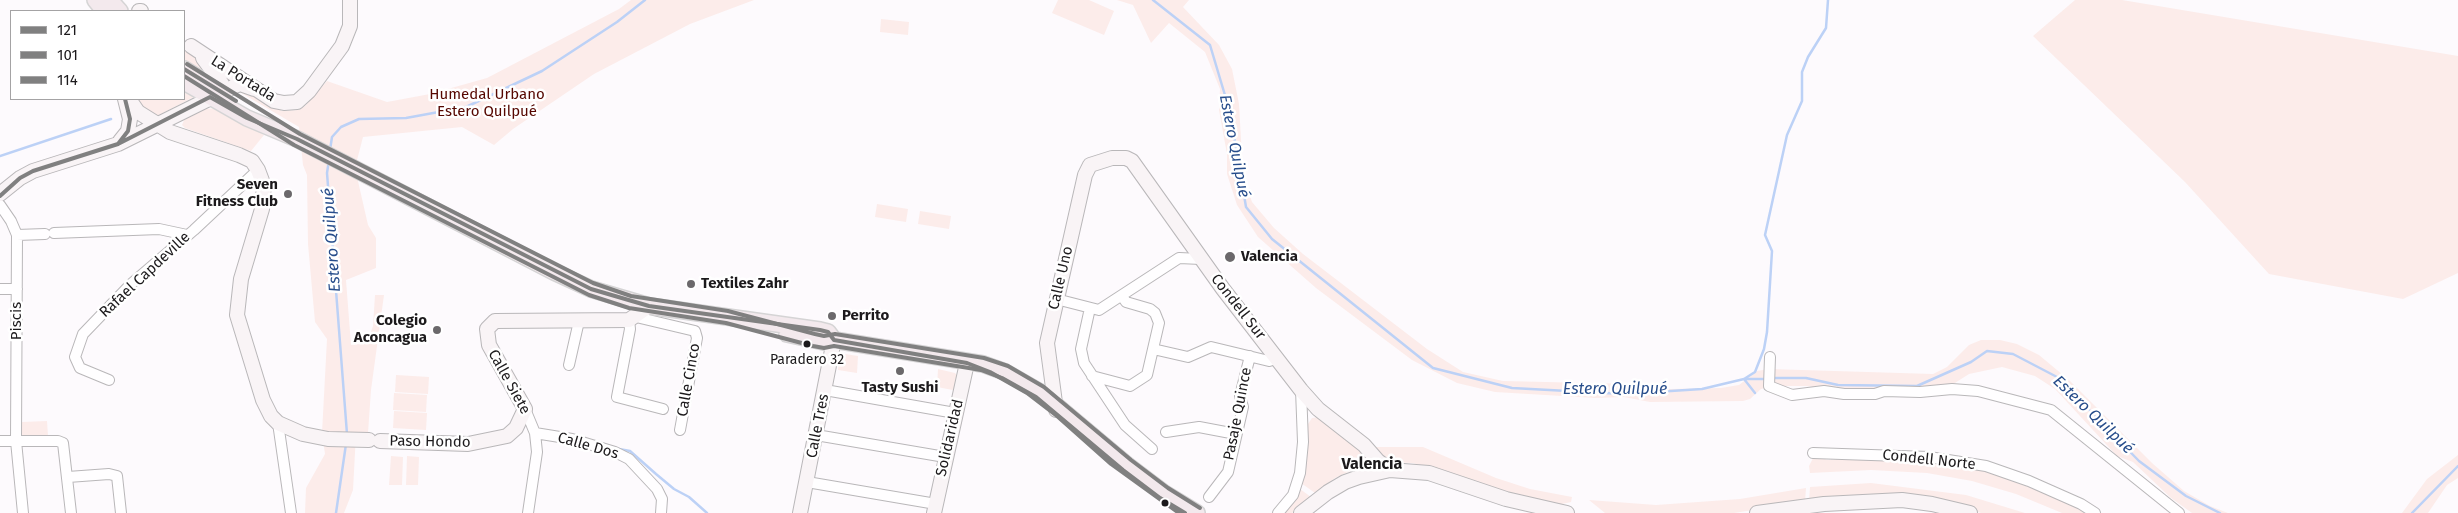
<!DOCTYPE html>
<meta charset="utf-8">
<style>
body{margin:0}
#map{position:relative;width:2458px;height:513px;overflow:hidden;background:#fdfafd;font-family:"Fira Sans",sans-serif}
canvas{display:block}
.legend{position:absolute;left:10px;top:10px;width:175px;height:90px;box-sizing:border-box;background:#fff;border:1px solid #a4a3a4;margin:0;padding:6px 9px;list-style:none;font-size:15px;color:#1c1a1c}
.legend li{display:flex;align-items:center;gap:10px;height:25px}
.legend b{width:25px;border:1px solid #a4a3a4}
</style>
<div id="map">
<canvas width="2458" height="513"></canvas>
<ul class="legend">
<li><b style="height:6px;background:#808080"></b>121</li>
<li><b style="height:6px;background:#808080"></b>101</li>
<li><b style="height:6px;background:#808080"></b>114</li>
</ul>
</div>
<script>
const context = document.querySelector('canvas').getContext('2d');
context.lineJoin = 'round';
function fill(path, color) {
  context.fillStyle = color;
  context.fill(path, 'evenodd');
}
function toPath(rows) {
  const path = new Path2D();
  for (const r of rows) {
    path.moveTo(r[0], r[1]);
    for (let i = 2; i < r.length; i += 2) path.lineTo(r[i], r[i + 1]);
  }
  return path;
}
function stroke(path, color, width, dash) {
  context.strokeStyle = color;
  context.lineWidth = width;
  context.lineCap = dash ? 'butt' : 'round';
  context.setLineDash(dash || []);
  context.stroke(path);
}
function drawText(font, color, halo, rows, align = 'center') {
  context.font = font + ' "Fira Sans",sans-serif';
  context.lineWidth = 5;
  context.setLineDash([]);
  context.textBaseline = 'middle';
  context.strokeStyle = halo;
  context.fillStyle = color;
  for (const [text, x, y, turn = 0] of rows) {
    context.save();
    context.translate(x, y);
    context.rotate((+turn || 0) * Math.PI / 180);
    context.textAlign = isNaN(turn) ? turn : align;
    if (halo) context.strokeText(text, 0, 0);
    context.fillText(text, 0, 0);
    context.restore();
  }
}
fill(toPath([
 [631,0,754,0,690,24,594,74,513,129,494,145,462,127,363,137,355,168,368,225,376,238,376,268,346,280,351,345,367,343,373,326,375,295,384,295,371,390,368,433,356,434,353,490,344,513,305,513,306,488,325,454,322,433,327,339,315,322,308,244,307,175,303,165,299,127,238,91,241,87,282,111,298,110,305,106,327,81,387,102,430,94,487,78,619,9],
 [1058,0,1089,0,1114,11,1104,35,1052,13],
 [1117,0,1189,0,1183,7,1219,45,1232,69,1239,104,1243,175,1252,202,1274,228,1303,254,1427,349,1463,372,1503,381,1633,384,1670,389,1721,388,1739,385,1757,371,1769,369,1933,374,1947,367,1969,345,1981,340,2000,340,2017,344,2039,355,2069,380,2152,463,2184,491,2210,506,2228,513,2192,513,2171,498,2133,462,2117,456,2055,389,2035,376,2002,367,1969,374,1944,390,1871,395,1806,386,1773,386,1761,389,1750,399,1743,401,1650,402,1624,397,1596,398,1495,392,1457,383,1412,360,1316,288,1258,237,1237,205,1227,174,1227,154,1219,110,1220,89,1205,52,1169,23,1151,43,1133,5],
 [2075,0,2122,0,2458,56,2458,273,2403,299,2269,274,2185,182,2033,36],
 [881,19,909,22,908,35,880,32],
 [184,45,207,63,219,84,202,75,184,60],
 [184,89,196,96,157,116,150,116,132,99,184,99],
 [217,108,264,135,251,151,185,128,182,125,185,118,205,109],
 [877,204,908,209,906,222,875,217],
 [920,211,951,216,949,229,918,224],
 [845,354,858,356,857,373,838,370,839,356],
 [938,369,955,373,958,377,958,391,937,387],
 [396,375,429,377,428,394,395,392],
 [394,393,427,395,426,412,393,410],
 [394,411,427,413,426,430,393,428],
 [1319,417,1367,456,1365,462,1361,466,1335,478,1315,493,1301,483,1306,460,1308,424,1312,418],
 [47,421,48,436,22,436,22,422],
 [1374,447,1423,447,1496,478,1530,489,1572,497,1571,502,1553,506,1534,502,1434,468,1412,463,1387,462],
 [2458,455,2458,478,2447,485,2428,513,2402,513,2427,479],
 [391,456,403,457,402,485,389,485],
 [407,456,419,457,418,485,406,485],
 [1814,456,1828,460,1862,457,1917,458,1976,467,2060,499,2087,513,2062,513,2016,494,1972,481,1927,473,1871,470,1810,473,1809,466],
 [1871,483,1966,495,2025,513,1981,513,1946,503,1809,501,1810,487],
 [1806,488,1805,502,1734,513,1605,513,1589,500,1656,505,1740,499],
 [1300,489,1311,497,1292,513,1285,513]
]), '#fcecea');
stroke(toPath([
 [1153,0,1210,45,1230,112,1246,207,1272,239,1433,368,1512,388,1624,394,1702,389,1744,379,1767,379],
 [330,150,332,137,341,127,359,119,406,118,466,107,542,71,617,22,645,0],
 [0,156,111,119],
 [329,160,327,173,347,434],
 [1773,378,1806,378,1838,385,1917,386,1971,362,1987,351,2013,354,2057,377,2139,461,2186,496,2220,513],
 [1755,393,1744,379,1755,372,1764,349,1767,332,1772,251,1765,235,1787,135,1802,101,1802,72,1808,57,1826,28,1828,0],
 [619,449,630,451,656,474,674,489,689,497,707,513],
 [336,513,346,444],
 [2412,513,2458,466]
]), '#bcd1f6', 2.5);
const street = toPath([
 [0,205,11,221,17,235,16,441,23,513],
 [54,233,159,229,187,235],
 [17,235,45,234],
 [0,289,17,289],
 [1056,299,1099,310,1179,258,1201,259],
 [1090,308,1081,349,1084,363,1125,425,1152,449],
 [636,317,695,331,697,338,680,430],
 [629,320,630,329,617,397,663,409],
 [1153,349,1188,357,1211,347,1269,361,1278,358],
 [1770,357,1769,386,1792,395,1824,391,1844,394,1875,394,1884,391,1920,392,1952,389,1978,391,2051,410,2179,513],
 [569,365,579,321],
 [1092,376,1130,386,1147,375,1159,323,1155,313,1150,309,1126,302,1122,296],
 [109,380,80,368,75,357,83,334,131,284,194,230,258,170],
 [825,390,955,413],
 [525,409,535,433,537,452,528,513],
 [278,423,291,513],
 [1166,432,1199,427,1236,434],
 [535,433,572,439,615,452,629,459,657,489,662,499,661,513],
 [816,435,945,457],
 [0,441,58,441,63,443,71,513],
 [1813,453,1929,457,1986,466,2029,481,2081,504,2095,513],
 [68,477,109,474,117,476,121,513],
 [807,482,936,504],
 [1209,497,1228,472,1243,407,1240,396,1250,356],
 [1278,513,1293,495,1300,473,1303,442,1301,390]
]);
const secondary = toPath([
 [139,11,141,11],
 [191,46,274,101,284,103,297,102,309,91,342,46,350,26,350,0],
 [203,58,222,84,222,93],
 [129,99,138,112,170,132,239,155,252,161,258,170,264,186,262,209,241,279,237,315,263,400,271,416,278,423,303,434,328,439,369,440],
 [120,141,128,131,130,119,125,99],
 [0,194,20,178,33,171,118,144,235,86,240,84,254,89],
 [1056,410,1047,343,1085,175,1090,165,1112,158,1126,158,1132,161,1223,289,1301,390,1318,409,1364,445,1378,461,1390,470],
 [380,441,468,444,507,436,516,428,525,409,489,345,487,329,495,321,629,320,649,306],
 [800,513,834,340],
 [934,513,967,363],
 [1301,513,1328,492,1345,482,1359,477,1390,470,1429,473,1506,499,1567,513],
 [1757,513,1824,504,1902,500,1932,504,1970,513]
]);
const primary = toPath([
 [95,0,104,11],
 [110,0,120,11],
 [184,69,224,94],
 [184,82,247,118,297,139,554,272,591,289,649,306,820,330,828,332,834,340],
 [787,334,824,342,834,340,983,364,1005,372,1040,392,1127,465,1164,493,1197,513]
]);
stroke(street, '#b9b7b9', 12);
stroke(secondary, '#b9b7b9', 16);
stroke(primary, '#d5d4d5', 18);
stroke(street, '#fffeff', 10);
stroke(secondary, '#f9f4f6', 14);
stroke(primary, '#f3e9ed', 15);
stroke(toPath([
 [184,69,236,101],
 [118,144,128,131,130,119,125,99],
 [0,196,20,178,33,171,118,144,210,97,247,118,297,139,591,289,649,306,820,330,828,332,834,340,967,363,990,372,1027,393,1057,416,1111,464,1179,513]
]), '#808080', 4);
stroke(toPath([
 [184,76,294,145,589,295,629,308,726,323,813,346,824,348,834,346,981,370,1002,378,1036,397,1123,470,1160,498,1185,513]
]), '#808080', 4);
stroke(toPath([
 [187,64,300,134,593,283,631,296,728,311,815,334,824,336,835,334,984,358,1008,366,1044,387,1131,460,1168,488,1200,508]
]), '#808080', 4);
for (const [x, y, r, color] of [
 [288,194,5,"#6b686b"],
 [1230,257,6,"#6b686b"],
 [691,284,5,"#6b686b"],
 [832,316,5,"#6b686b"],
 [437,330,5,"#6b686b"],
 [807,344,4.5,"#1c1a1c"],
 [900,371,5,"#6b686b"],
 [1165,503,4.5,"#1c1a1c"]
]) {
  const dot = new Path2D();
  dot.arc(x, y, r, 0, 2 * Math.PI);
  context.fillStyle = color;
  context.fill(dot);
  stroke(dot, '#fff', 2);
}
drawText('14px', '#1c1a1c', '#fff', [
 ["Paradero 32",807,360]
]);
drawText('15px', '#1c1a1c', '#fff', [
 ["La Portada",243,79,32],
 ["Rafael Capdeville",145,275,-43],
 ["Calle Uno",1061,278,-77],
 ["Condell Sur",1238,307,52],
 ["Piscis",17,321,-90],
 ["Calle Cinco",689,380,-80],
 ["Calle Siete",509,382,61],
 ["Pasaje Quince",1238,414,-79],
 ["Calle Tres",818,426,-79],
 ["Solidaridad",950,438,-77],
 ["Paso Hondo",430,442,1],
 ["Calle Dos",588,446,16],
 ["Condell Norte",1929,460,6]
]);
drawText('15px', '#560700', '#fff', [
 ["Humedal Urbano",487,95],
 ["Estero Quilpué",487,112]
]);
drawText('bold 15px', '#1c1a1c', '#fff', [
 ["Seven",278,185,"right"],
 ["Fitness Club",278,202,"right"],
 ["Valencia",1241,257],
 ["Textiles Zahr",701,284],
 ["Perrito",842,316],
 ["Colegio",427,321,"right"],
 ["Aconcagua",427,338,"right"],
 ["Tasty Sushi",900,388,"center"]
], 'left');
drawText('italic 16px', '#274d8b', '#fff', [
 ["Estero Quilpué",1234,146,79],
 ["Estero Quilpué",332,240,-94],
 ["Estero Quilpué",1615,390],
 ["Estero Quilpué",2093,415,44]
]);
drawText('bold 16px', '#1c1a1c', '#fff', [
 ["Valencia",1372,465]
]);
</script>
